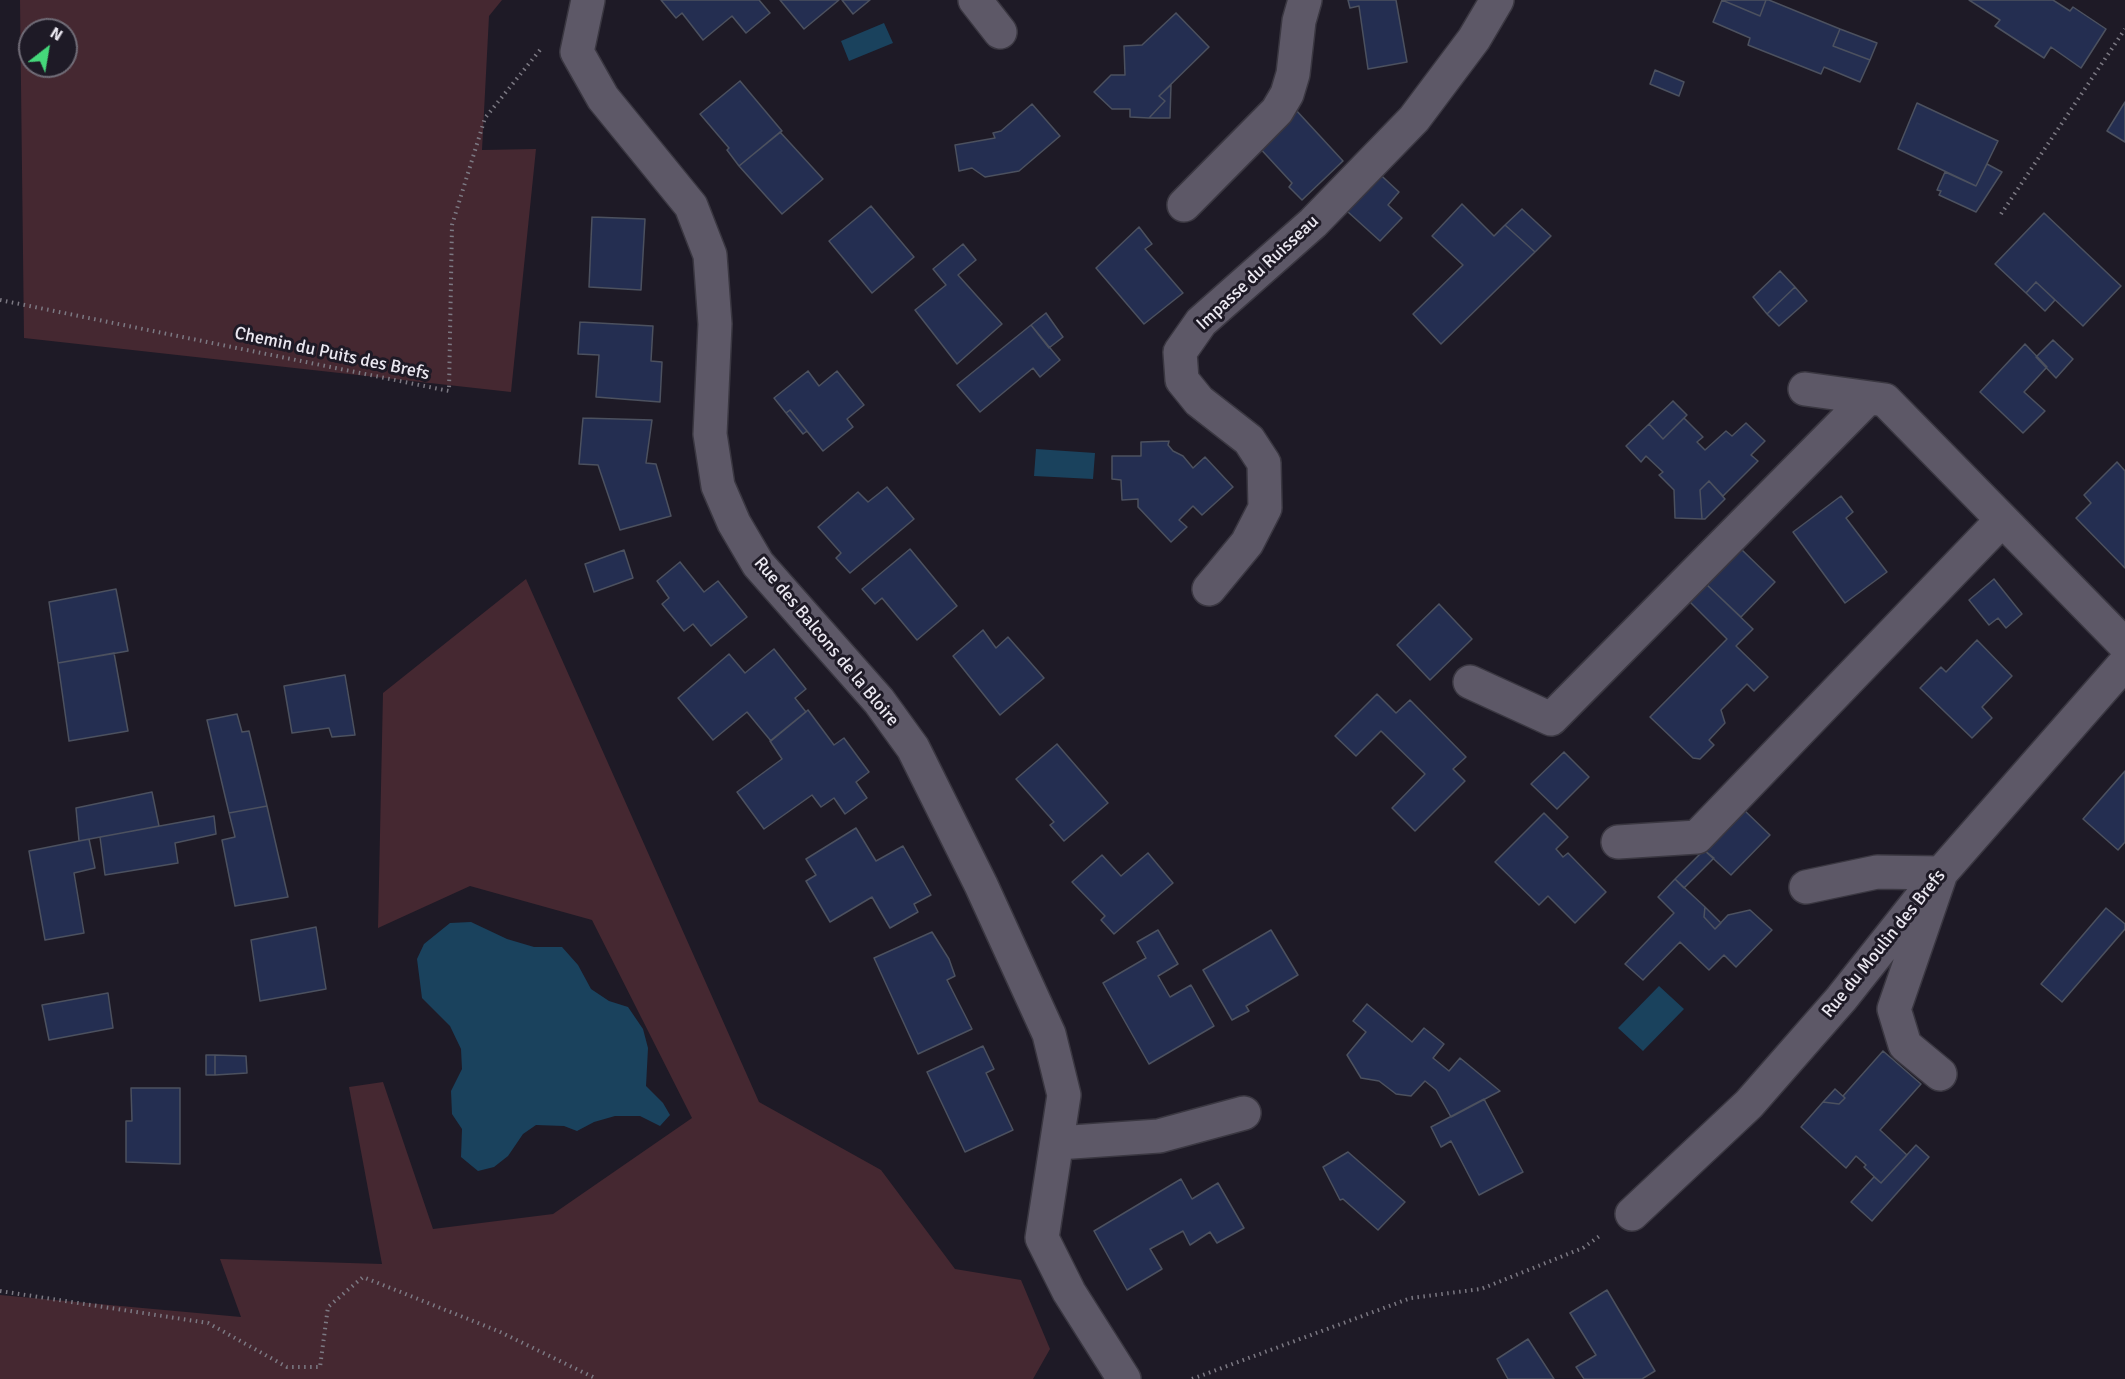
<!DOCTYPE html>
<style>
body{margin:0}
#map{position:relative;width:2125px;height:1379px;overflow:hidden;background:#1e1a26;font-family:Signika,sans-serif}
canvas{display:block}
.north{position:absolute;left:18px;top:18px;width:60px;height:60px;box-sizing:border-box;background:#1e1a26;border:2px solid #706c77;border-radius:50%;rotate:31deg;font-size:16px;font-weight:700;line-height:24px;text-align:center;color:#ebe8f1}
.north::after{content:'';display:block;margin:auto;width:21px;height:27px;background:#45d77a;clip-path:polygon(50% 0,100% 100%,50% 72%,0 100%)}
</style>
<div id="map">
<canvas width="2125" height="1379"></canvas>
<div class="north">N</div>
</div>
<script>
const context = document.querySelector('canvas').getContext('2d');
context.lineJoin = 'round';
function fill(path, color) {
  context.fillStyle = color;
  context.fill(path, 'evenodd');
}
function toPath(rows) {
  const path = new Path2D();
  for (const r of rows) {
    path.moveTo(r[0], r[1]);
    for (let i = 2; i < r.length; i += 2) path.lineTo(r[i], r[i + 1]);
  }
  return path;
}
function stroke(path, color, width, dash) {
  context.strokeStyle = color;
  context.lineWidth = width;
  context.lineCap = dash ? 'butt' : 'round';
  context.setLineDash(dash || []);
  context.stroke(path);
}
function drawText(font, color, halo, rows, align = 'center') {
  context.font = font + ' Signika,sans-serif';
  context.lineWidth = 6;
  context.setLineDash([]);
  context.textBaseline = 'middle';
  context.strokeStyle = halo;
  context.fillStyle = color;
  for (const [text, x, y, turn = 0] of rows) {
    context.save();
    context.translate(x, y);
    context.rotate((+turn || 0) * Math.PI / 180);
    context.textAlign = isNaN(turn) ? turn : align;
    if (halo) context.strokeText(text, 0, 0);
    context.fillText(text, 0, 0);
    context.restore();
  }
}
fill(toPath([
 [20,0,502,0,489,16,482,150,536,149,511,392,24,338],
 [30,30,66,30,66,66,30,66],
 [526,579,759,1102,881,1170,955,1269,1021,1280,1050,1349,1033,1379,0,1379,0,1295,241,1317,220,1259,382,1264,349,1087,383,1082,433,1229,553,1214,692,1118,592,920,470,886,378,928,383,693]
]), '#452831');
fill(toPath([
 [884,23,893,43,849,61,841,41],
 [1036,449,1095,453,1093,479,1034,476],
 [471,922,507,939,534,947,562,947,578,965,591,989,609,1001,628,1007,643,1029,648,1048,646,1086,663,1103,670,1115,660,1126,640,1116,615,1116,594,1122,577,1131,564,1126,536,1125,523,1134,508,1156,494,1167,478,1171,461,1157,462,1129,452,1114,451,1091,462,1069,461,1049,450,1026,422,998,417,959,424,944,450,923],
 [1659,986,1684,1009,1643,1051,1618,1028]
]), '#1a425d');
const building = toPath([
 [661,0,759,0,770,13,746,33,732,16,703,40,682,13,676,18,661,0],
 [780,0,839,0,804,29,780,0],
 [842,0,870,0,853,14,842,0],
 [1348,0,1396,0,1407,62,1368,69,1359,6,1350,8,1348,0],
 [1722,0,1760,16,1766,0,1769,0,1840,29,1833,46,1870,60,1860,82,1824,67,1821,74,1748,45,1750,38,1713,22,1722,0],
 [1722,0,1766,0,1760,16,1722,0],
 [1969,0,2053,0,2070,11,2073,7,2106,29,2081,68,2051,47,2044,58,1995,26,2000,20,1969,0],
 [1176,13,1209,47,1159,96,1165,101,1149,118,1130,117,1130,109,1112,109,1094,92,1111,75,1125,75,1124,46,1142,45,1176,13],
 [1840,29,1877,43,1870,60,1833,46,1840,29],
 [1655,70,1684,82,1679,96,1650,84,1655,70],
 [740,81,782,131,739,166,727,150,729,148,700,114,740,81],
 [1171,85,1170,118,1149,118,1165,101,1159,96,1171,85],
 [2125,102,2125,142,2107,131,2125,102],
 [1917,103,1998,141,1976,186,1898,149,1917,103],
 [1032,104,1060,136,1019,171,985,177,972,168,959,171,955,145,995,138,993,133,1001,131,1032,104],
 [1295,109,1343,161,1302,200,1289,187,1292,183,1256,144,1295,109],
 [780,132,823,179,782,214,739,166,780,132],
 [1987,164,2002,172,1976,212,1939,195,1941,191,1937,190,1945,172,1976,186,1987,164],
 [1371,166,1399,192,1388,205,1402,218,1380,241,1337,202,1371,166],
 [1462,204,1494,236,1505,225,1535,252,1441,344,1413,314,1463,265,1432,236,1462,204],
 [871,206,914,257,872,293,829,241,871,206],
 [1522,209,1551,236,1535,252,1505,225,1522,209],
 [2044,213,2121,286,2083,326,2036,282,2026,293,1995,264,2044,213],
 [592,217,645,219,641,290,589,287,592,217],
 [1139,227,1152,244,1145,249,1183,293,1144,324,1096,268,1139,227],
 [963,244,976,260,958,275,1002,324,957,364,915,310,946,285,933,269,963,244],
 [1780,271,1795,287,1767,314,1753,297,1780,271],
 [2036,282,2055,300,2045,311,2026,293,2036,282],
 [1795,287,1807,301,1779,326,1767,314,1795,287],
 [1046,313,1063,337,1049,348,1031,325,1046,313],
 [580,322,653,326,651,361,662,362,660,402,596,397,599,355,578,354,580,322],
 [1031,325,1060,360,1040,377,1033,368,980,412,957,385,1031,325],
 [2053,340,2073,359,2056,378,2036,357,2053,340],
 [2025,344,2047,367,2024,392,2045,411,2023,433,1980,392,2025,344],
 [808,371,819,386,837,371,864,405,847,419,853,427,823,451,790,410,786,413,774,398,808,371],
 [1673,401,1687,415,1663,439,1649,424,1673,401],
 [790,410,807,431,803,434,786,413,790,410],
 [583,418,652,420,646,463,656,464,671,516,620,530,598,465,579,464,583,418],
 [1684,418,1703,437,1697,442,1705,450,1726,431,1732,436,1746,423,1765,441,1751,455,1758,461,1723,496,1709,481,1700,490,1702,519,1675,518,1674,490,1659,475,1663,472,1646,456,1641,462,1626,446,1649,424,1663,439,1684,418],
 [1169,441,1168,445,1173,451,1183,456,1193,468,1205,457,1233,487,1202,515,1193,506,1179,520,1187,527,1171,542,1138,507,1138,499,1122,500,1121,480,1112,479,1112,456,1141,456,1141,442,1169,441],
 [2117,462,2125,471,2125,568,2076,518,2091,503,2084,495,2117,462],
 [1709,481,1725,499,1705,519,1702,519,1700,490,1709,481],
 [887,487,914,519,850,573,836,558,841,553,818,527,858,492,868,502,887,487],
 [1841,496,1853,512,1846,518,1887,572,1845,603,1793,532,1841,496],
 [910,549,957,606,917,640,882,598,875,604,862,589,910,549],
 [1741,549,1775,582,1741,617,1706,584,1741,549],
 [624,550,633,578,594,592,585,564,624,550],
 [680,562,704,592,718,581,747,617,711,646,693,624,684,631,662,604,669,598,657,581,680,562],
 [1994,579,2022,614,2006,628,1998,618,1989,625,1969,600,1994,579],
 [1706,584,1753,629,1736,646,1768,677,1754,691,1747,684,1721,710,1725,723,1709,740,1714,745,1700,759,1693,758,1650,717,1727,639,1689,601,1706,584],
 [116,589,128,651,58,663,49,602,116,589],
 [1439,604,1472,639,1430,680,1397,645,1439,604],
 [983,630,996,648,1008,637,1044,678,1000,715,953,656,983,630],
 [1977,640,2012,676,1982,707,1992,718,1972,738,1920,688,1941,667,1946,672,1977,640],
 [774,649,806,689,795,698,806,712,771,741,747,712,713,740,678,698,729,654,745,673,774,649],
 [114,653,128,731,69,741,58,663,114,653],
 [345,675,355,735,332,737,329,728,292,733,284,686,345,675],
 [1377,694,1396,713,1410,700,1466,757,1453,769,1465,781,1415,831,1392,808,1425,774,1381,731,1356,756,1335,736,1377,694],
 [808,710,834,745,844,738,869,772,856,782,867,798,845,814,834,798,821,807,812,795,764,829,737,792,782,759,770,741,808,710],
 [237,714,242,732,249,731,267,806,229,813,207,720,237,714],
 [1057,744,1108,803,1064,841,1050,825,1054,822,1016,779,1057,744],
 [1564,752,1589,777,1557,809,1531,784,1564,752],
 [2125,771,2125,842,2118,850,2083,819,2125,771],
 [152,792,159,826,79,841,76,808,152,792],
 [267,806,288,897,235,906,222,840,235,837,229,813,267,806],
 [1743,809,1770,835,1731,875,1704,850,1743,809],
 [1544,813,1568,837,1556,849,1563,857,1568,853,1606,892,1575,923,1548,896,1539,905,1495,862,1544,813],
 [214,816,216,834,175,843,178,863,105,875,100,837,214,816],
 [856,828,876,861,903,846,931,895,914,904,918,912,890,928,872,897,830,922,806,881,816,875,806,859,856,828],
 [89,839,95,868,74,873,84,933,45,940,29,851,89,839],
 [1704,850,1714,858,1684,888,1675,879,1704,850],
 [1148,853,1173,883,1114,934,1101,920,1105,916,1072,882,1102,855,1121,876,1148,853],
 [1675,879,1705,907,1704,917,1715,929,1728,915,1750,910,1772,930,1736,967,1724,955,1709,970,1680,942,1643,980,1625,964,1674,913,1658,897,1675,879],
 [1705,907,1721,923,1715,929,1704,917,1705,907],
 [2106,908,2125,924,2125,929,2062,1002,2041,984,2106,908],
 [316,927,326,989,260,1001,251,940,316,927],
 [1158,930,1178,964,1158,976,1170,997,1191,985,1214,1026,1149,1064,1103,983,1146,958,1137,942,1158,930],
 [1271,930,1298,975,1246,1006,1249,1011,1232,1020,1203,970,1271,930],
 [932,932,949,959,955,976,947,980,972,1029,918,1054,874,958,932,932],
 [108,993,113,1028,49,1040,42,1005,108,993],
 [1367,1004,1412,1042,1424,1028,1444,1044,1433,1058,1449,1071,1460,1058,1500,1091,1451,1117,1436,1090,1425,1081,1411,1096,1396,1094,1379,1081,1361,1078,1347,1055,1366,1032,1353,1021,1367,1004],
 [983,1046,994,1069,986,1073,1013,1130,965,1152,927,1072,983,1046],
 [1883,1051,1921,1084,1880,1130,1907,1155,1881,1183,1864,1167,1866,1165,1856,1156,1846,1168,1801,1127,1823,1102,1839,1104,1845,1098,1843,1096,1883,1051],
 [206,1055,215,1055,215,1075,206,1075,206,1055],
 [215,1055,246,1056,247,1073,215,1075,215,1055],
 [131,1088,180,1088,180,1164,126,1162,126,1121,132,1121,131,1088],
 [1835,1089,1845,1098,1839,1104,1823,1102,1835,1089],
 [1484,1099,1523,1172,1479,1195,1451,1141,1441,1147,1431,1127,1484,1099],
 [1916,1145,1929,1157,1872,1221,1851,1202,1874,1177,1881,1183,1916,1145],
 [1348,1152,1405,1202,1378,1230,1343,1199,1340,1200,1323,1167,1348,1152],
 [1181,1179,1192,1199,1218,1183,1244,1228,1217,1243,1210,1232,1190,1245,1183,1231,1150,1249,1162,1269,1127,1290,1094,1231,1181,1179],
 [1607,1290,1655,1371,1642,1379,1584,1379,1576,1367,1596,1355,1570,1313,1607,1290],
 [1528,1339,1554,1379,1508,1379,1497,1359,1528,1339]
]);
fill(building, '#242e51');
stroke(building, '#4c515f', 1.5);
const minor = toPath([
 [588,0,577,52,603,98,691,206,710,255,715,324,710,434,718,486,734,523,758,564,879,701,913,748,981,885,1049,1034,1064,1095,1042,1238,1069,1292,1124,1379],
 [975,0,1000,32],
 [1184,205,1277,111,1287,94,1293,74,1299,21,1305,0],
 [1805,389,1885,400,2125,645],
 [1209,589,1247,543,1265,508,1264,463,1249,440,1199,401,1182,380,1180,352,1201,322,1313,223,1414,119,1474,39,1497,0],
 [1470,682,1551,719,1868,398],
 [1618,842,1697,837,2002,520],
 [1806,887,1877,872,1941,873,1894,1009,1905,1045,1940,1074],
 [1058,1143,1159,1136,1244,1113],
 [1632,1214,1749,1104,1841,999,1941,873,2125,663]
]);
stroke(minor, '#3a3741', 36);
stroke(toPath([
 [2001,214,2125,29],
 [0,300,449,391,452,225,485,118,540,50],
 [0,1291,208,1323,287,1367,320,1367,328,1307,363,1277,498,1331,597,1379],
 [1192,1379,1411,1298,1481,1289,1583,1248,1601,1235]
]), '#7c7983', 4, [1.5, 4.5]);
stroke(minor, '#5d5867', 33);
drawText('18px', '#ebe8f1', '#1e1a26', [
 ["Impasse du Ruisseau",1258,273,-43],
 ["Chemin du Puits des Brefs",332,354,12],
 ["Rue des Balcons de la Bloire",826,642,50],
 ["Rue du Moulin des Brefs",1884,944,-51]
]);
</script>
